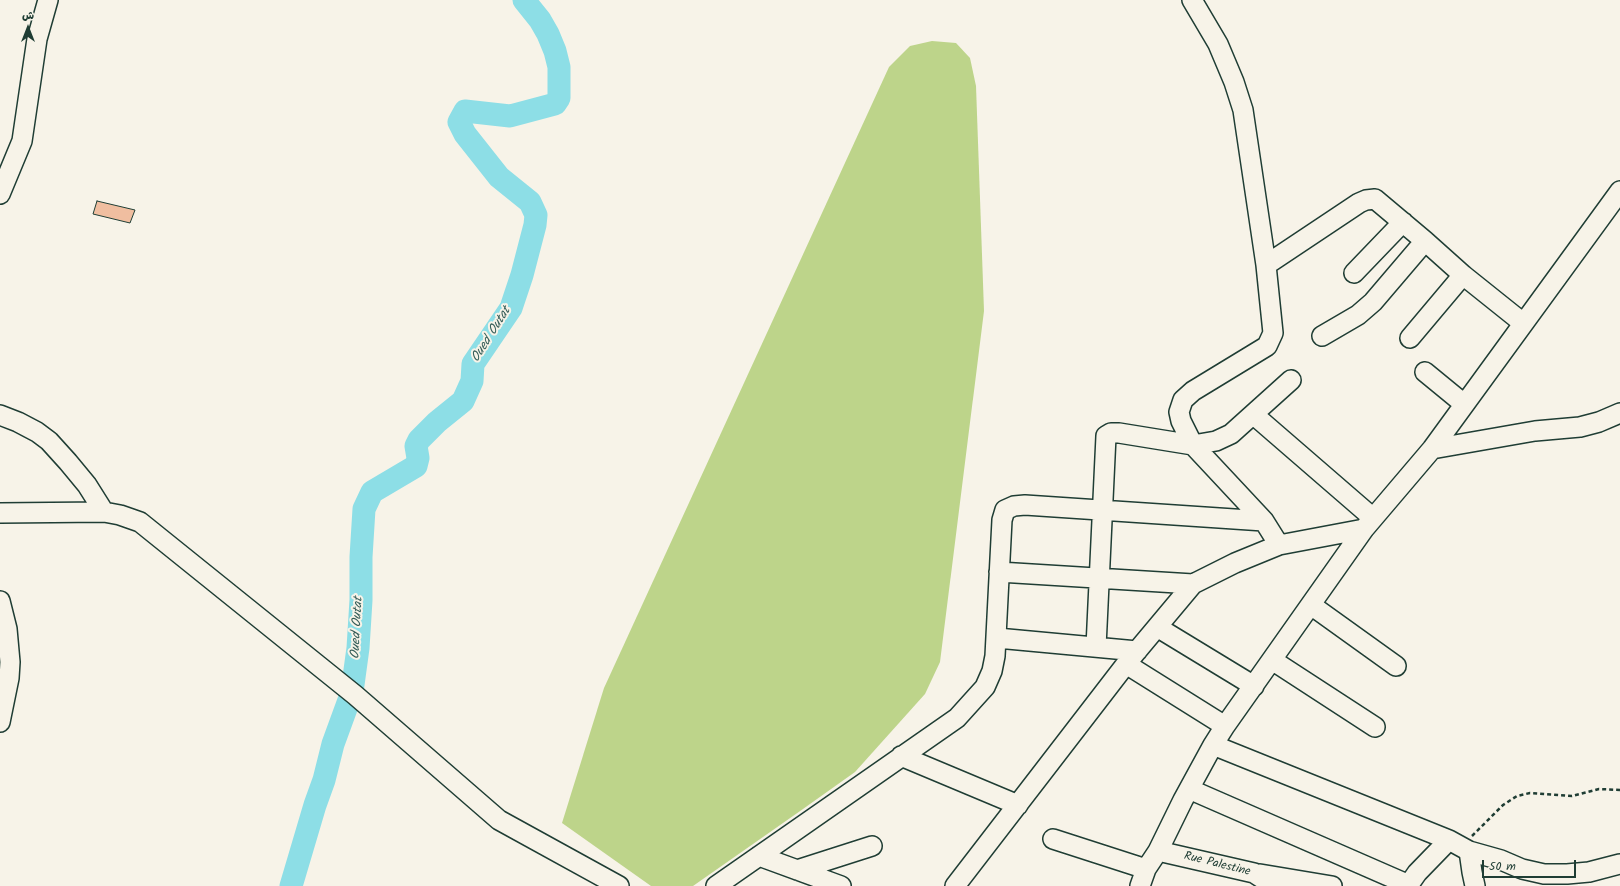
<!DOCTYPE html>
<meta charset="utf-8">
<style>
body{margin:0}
#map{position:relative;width:1620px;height:886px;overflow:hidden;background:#f7f3e8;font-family:Kalam,"Playpen Sans Arabic",sans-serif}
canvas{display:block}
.north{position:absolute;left:8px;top:8px;width:40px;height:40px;-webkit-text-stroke:3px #f7f3e8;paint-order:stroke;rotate:0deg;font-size:11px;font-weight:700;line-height:16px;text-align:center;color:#1f3d34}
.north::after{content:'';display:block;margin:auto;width:14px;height:18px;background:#1f3d34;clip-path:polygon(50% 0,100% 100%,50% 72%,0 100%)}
.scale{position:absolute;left:1482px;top:860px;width:94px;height:18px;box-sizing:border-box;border:2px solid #1f3d34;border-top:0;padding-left:5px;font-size:12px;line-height:14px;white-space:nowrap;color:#1f3d34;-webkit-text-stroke:3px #f7f3e8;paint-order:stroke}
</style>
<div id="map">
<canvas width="1620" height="886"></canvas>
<div class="north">ش</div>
<div class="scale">50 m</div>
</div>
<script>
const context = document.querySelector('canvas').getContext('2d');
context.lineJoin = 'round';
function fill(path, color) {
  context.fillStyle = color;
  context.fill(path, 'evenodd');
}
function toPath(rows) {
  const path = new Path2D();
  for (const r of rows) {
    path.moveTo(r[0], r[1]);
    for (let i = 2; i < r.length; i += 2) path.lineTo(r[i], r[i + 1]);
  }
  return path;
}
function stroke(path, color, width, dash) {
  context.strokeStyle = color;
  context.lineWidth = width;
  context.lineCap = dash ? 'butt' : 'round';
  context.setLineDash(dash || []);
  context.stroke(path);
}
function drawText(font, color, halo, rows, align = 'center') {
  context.font = font + ' Kalam,sans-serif';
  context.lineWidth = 4;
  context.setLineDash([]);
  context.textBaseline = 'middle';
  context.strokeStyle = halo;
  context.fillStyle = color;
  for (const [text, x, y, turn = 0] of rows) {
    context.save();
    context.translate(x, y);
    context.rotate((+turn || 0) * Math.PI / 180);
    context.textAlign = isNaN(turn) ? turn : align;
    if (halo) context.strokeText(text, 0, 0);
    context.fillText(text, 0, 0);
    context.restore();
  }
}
fill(toPath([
 [932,41,956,43,970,58,976,86,984,311,940,662,925,694,855,772,803,809,693,886,651,886,562,823,604,688,889,67,910,46]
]), '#bdd48a');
stroke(toPath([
 [291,886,315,805,324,780,333,744,352,692,358,648,361,600,361,557,364,509,372,492,416,466,418,458,416,446,419,440,437,422,463,401,472,381,473,364,511,308,522,275,535,225,536,215,530,202,499,177,465,134,459,122,465,111,510,116,555,104,559,98,559,67,555,51,548,34,540,20,524,0]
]), '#8ddee6', 23);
const building = toPath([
 [97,201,135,210,130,223,93,214,97,201]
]);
fill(building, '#f0bea0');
stroke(building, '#1f3d34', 1);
const minor = toPath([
 [1192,0,1218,44,1234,82,1243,110,1266,265,1273,333,1267,346,1193,391,1183,400,1179,412,1181,421,1193,445,1264,521,1279,545],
 [0,194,22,141,37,39,48,0],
 [1266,265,1359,203,1366,200,1375,199,1425,241,1463,275,1523,323],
 [1354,273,1403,222],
 [1322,336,1358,315,1373,302,1425,241],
 [1410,338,1463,275],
 [1425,372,1464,404],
 [0,415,18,422,37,432,49,441,68,462,87,485,104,512,120,515,140,522,355,695,499,820,619,886],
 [1254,415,1373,518],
 [1432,449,1535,431,1580,427,1599,422,1620,413],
 [0,513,104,512],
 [999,572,1193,584],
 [0,601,7,629,10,662,9,678,0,722],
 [1311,605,1396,666],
 [1157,627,1254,686],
 [997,638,1137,651],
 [1096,647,1106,436,1111,433,1119,433,1193,445,1216,441,1231,434,1291,380],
 [1272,660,1375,727],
 [1126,664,1225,726],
 [1213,745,1449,840,1469,851,1501,860,1522,869,1544,874,1567,874,1589,872,1620,864],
 [901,756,1018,805],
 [1189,789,1409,885],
 [1053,839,1146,869],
 [1158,851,1254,873,1274,886],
 [1469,851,1472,872,1475,886],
 [759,856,841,886],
 [797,870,872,846],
 [1260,874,1332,886],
 [716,886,957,718,985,687,992,671,995,656,1002,520,1005,510,1014,506,1025,505,1264,521],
 [955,886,1126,664,1193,584,1235,563,1279,545,1364,529],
 [1140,886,1146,869,1158,851,1183,800,1213,745,1225,726,1364,529,1432,449,1620,191],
 [1408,886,1417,873,1449,840]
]);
stroke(minor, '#1f3d34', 22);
stroke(toPath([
 [1472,836,1503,805,1517,796,1530,793,1572,796,1599,789,1620,790]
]), '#1f3d34', 2.5, [4, 3]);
stroke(minor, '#f7f3e8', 19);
drawText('12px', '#1f3d34', '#f7f3e8', [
 ["Rue Palestine",1217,865,14]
]);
drawText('italic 13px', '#355d58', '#f7f3e8', [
 ["Oued Outat",492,335,-58],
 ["Oued Outat",358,628,-87]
]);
</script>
